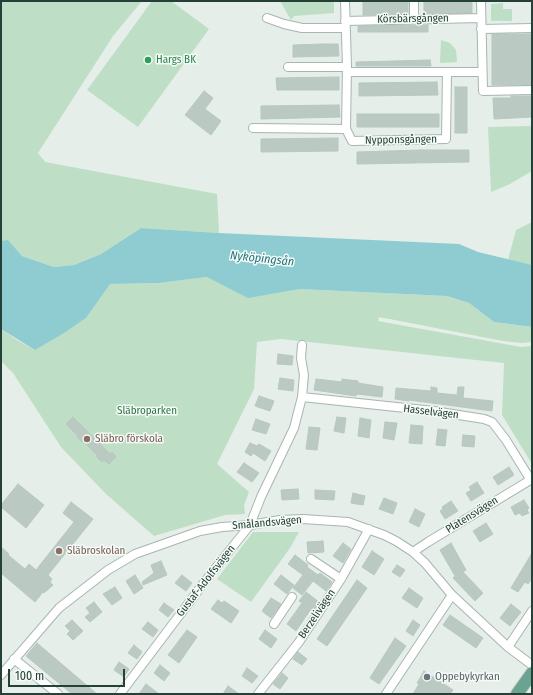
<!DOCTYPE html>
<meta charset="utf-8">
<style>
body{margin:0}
#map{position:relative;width:533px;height:695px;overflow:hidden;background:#e5eee9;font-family:"Fira Sans Condensed",sans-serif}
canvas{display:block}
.frame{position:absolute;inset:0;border:2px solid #244037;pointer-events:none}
.scale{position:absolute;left:8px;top:669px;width:117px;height:18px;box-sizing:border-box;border:2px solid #244037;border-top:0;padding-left:5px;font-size:12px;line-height:14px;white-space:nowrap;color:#244037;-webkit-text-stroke:3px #f5faf7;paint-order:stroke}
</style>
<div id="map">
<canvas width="533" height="695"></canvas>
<div class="frame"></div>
<div class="scale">100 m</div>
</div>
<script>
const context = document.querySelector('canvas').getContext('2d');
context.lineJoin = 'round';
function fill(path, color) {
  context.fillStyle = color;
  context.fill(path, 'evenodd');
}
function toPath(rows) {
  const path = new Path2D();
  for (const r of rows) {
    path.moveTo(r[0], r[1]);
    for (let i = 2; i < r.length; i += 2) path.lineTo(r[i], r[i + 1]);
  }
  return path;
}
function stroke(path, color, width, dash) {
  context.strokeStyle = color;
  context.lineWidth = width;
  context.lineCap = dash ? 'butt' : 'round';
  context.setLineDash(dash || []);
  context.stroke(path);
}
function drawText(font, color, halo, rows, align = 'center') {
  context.font = font + ' "Fira Sans Condensed",sans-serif';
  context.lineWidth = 3;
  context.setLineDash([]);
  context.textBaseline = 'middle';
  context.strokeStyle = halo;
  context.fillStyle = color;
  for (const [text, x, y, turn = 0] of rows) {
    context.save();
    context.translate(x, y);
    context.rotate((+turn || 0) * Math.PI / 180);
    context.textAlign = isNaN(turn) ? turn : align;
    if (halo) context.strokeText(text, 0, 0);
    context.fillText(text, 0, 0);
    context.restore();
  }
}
fill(toPath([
 [1,1,142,1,113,36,38,153,45,162,217,194,219,233,141,228,101,254,74,265,54,267,22,256,8,241,1,241],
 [152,1,171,1,209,29,138,127,87,90],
 [280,1,334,1,334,13,294,16,291,20],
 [503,3,503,9,512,9,512,21,491,21,491,4],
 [441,40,450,43,456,50,457,62,440,63],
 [532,126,532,171,508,185,491,192,488,127],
 [532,222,532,265,508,260,516,230],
 [207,277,299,289,447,296,469,303,494,322,532,327,532,342,522,343,503,341,379,317,378,321,521,347,532,346,532,464,502,415,504,363,281,339,257,342,254,389,217,464,249,492,244,505,245,514,225,515,154,536,106,494,61,447,13,373,1,361,1,329,17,340,35,350,86,318,109,284,159,283],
 [253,532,299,532,290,548,251,602,217,579]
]), '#bedfc5');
fill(toPath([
 [141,228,219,233,459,244,478,252,532,265,532,327,494,322,469,303,447,296,299,289,248,298,207,277,159,283,110,284,86,318,64,333,35,350,1,329,1,241,8,240,22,256,54,267,74,265,101,254]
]), '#8eccd2');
const building = toPath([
 [363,1,408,1,408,14,363,15,363,1],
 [424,1,472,1,472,13,424,14,424,1],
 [428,25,428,32,358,32,358,26,428,25],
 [492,34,532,34,532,85,492,85,492,34],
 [322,44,338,44,339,56,293,57,293,45,322,44],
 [430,60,431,66,356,66,356,62,430,60],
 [339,77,339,90,277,90,276,78,339,77],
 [437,82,438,95,359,96,359,83,437,82],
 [455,87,467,87,467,133,455,133,455,87],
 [204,91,213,98,205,109,221,121,211,135,185,115,204,91],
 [511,96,532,96,532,117,494,119,493,98,511,98,511,96],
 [339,105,340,117,261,119,261,106,339,105],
 [357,114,439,114,439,127,357,127,357,114],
 [338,138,338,151,261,152,261,139,338,138],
 [420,150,469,150,469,162,357,164,357,152,420,150],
 [278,354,293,356,292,365,277,364,278,354],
 [280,378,294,380,293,391,278,389,280,378],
 [316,379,342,382,342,379,358,381,358,383,383,387,382,397,357,394,356,396,314,390,316,379],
 [431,387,437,388,437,393,457,395,458,387,464,387,463,398,493,401,492,411,409,400,409,401,395,399,396,388,431,391,431,387],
 [259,396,274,401,270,411,255,406,259,396],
 [73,417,110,454,112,452,116,457,109,464,104,460,102,462,96,456,97,455,83,441,82,442,77,437,78,436,66,424,73,417],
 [337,417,346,418,344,433,334,431,337,417],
 [360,418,371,420,369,438,358,436,360,418],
 [256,419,270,424,266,434,252,430,256,419],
 [385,422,397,423,394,440,383,438,385,422],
 [411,425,423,426,422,444,409,443,411,425],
 [309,427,320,428,317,450,306,449,309,427],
 [438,429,447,430,445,446,436,445,438,429],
 [463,435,475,436,474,447,462,446,463,435],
 [250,443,257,446,259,444,271,451,265,461,253,453,251,456,245,452,250,443],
 [244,463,259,473,252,482,237,472,244,463],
 [509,467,514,475,498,485,493,477,509,467],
 [477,482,484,493,471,501,466,493,471,490,469,487,477,482],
 [18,484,44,505,26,528,1,507,1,505,18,484],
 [298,489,299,499,282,500,281,490,298,489],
 [315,490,335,491,334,500,315,499,315,490],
 [353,493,365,496,363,505,351,503,353,493],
 [384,498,397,503,393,514,379,509,384,498],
 [524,500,529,508,527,510,529,513,522,516,520,513,515,515,511,507,524,500],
 [451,501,458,511,445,519,440,511,443,509,442,507,451,501],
 [71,502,93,519,48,575,52,579,50,582,53,585,44,593,43,592,35,602,1,573,1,547,9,554,8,555,25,569,29,564,36,570,74,522,63,513,71,502],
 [415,509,425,514,419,527,409,522,415,509],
 [486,523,493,534,480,542,473,531,486,523],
 [323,541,324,552,308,553,307,542,323,541],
 [343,543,351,549,343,563,333,556,343,543],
 [451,543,466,570,463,572,483,593,475,601,453,578,455,576,440,550,451,543],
 [372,551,384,559,374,575,362,567,372,551],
 [532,553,532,578,528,584,525,582,518,592,511,588,532,553],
 [295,555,308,565,307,567,318,575,320,573,332,582,326,591,313,581,302,595,293,588,303,575,288,564,295,555],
 [161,561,167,575,143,585,142,582,154,573,151,565,161,561],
 [397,565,405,570,400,577,392,572,397,565],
 [135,575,143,588,134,594,126,581,135,575],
 [182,575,192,583,186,591,175,583,182,575],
 [281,575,294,585,287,594,274,584,281,575],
 [357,580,367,588,327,646,317,639,357,580],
 [115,587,122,598,112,605,103,594,115,587],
 [409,588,423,598,417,608,402,598,409,588],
 [306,592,319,602,313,611,311,609,296,631,287,624,302,603,299,601,306,592],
 [271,598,281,604,271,618,262,611,271,598],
 [218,600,222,603,224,601,239,611,231,623,211,609,218,600],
 [94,602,102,612,90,622,85,617,90,613,86,608,94,602],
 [164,603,174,610,168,617,159,610,164,603],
 [511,604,521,612,510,626,500,618,511,604],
 [450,615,483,638,476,648,443,625,450,615],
 [72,620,83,631,73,640,67,634,70,631,65,626,72,620],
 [413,620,420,625,413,636,406,631,413,620],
 [148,622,158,630,153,637,142,629,148,622],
 [187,630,197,637,179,663,168,655,187,630],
 [265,630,277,639,271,648,259,639,265,630],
 [395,638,406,646,379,684,370,678,395,638],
 [37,643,97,694,72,694,26,656,37,643],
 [134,645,142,652,137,659,128,653,134,645],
 [298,652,307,659,302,665,293,659,298,652],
 [119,662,129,669,124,677,114,670,119,662],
 [160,665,170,673,164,681,154,673,160,665],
 [247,668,258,676,252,683,242,676,247,668],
 [424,671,453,690,450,694,413,694,419,684,417,683,424,671],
 [282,673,288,678,280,689,273,684,282,673],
 [146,684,159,694,139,694,146,684],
 [228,686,239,694,223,694,228,686]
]);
fill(building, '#bac9c2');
stroke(building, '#b7c8c0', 1);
const street = toPath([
 [345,1,347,67,346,129,352,141,446,139,447,73],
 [414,1,414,19],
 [481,1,483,91,532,90],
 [267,18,284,24,302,28,345,28],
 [345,21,481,18],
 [481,29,532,28],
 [288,67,347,67],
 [347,72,481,72],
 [253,128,346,129],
 [302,397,434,411,484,419,492,422,496,427,506,440,530,479],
 [413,552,428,542,532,479],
 [311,559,341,579],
 [274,624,292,597],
 [508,647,532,611],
 [14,659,58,694],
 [1,675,59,608,108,570,135,554,200,531,222,527,250,525,280,520,303,519,348,522,384,535,396,541,413,552,425,563,452,595,508,647,532,665],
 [120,694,206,580,250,525,261,497,294,428,302,397,304,375,301,358,302,345],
 [258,694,299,642,341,579,369,529],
 [386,694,452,595]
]);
const primary = toPath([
 [517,694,532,673]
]);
stroke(street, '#a7b6b0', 10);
stroke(primary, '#c2cac7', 14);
stroke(street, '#fff', 8);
stroke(primary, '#6aa391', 12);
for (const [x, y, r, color] of [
 [148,60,4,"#2e9e5b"],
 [87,439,4,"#8d6e63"],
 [59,551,4,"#8d6e63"],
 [427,677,4,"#6b7280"]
]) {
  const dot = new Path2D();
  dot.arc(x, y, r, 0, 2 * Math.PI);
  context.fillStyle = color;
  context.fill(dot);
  stroke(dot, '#f5faf7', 1.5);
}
drawText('11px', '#244037', '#f5faf7', [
 ["Körsbärsgången",413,19,-1],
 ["Nypponsgången",401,140,-1],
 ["Hasselvägen",431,412,7],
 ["Platensvägen",472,515,-32],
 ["Smålandsvägen",267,523,-5],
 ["Gustaf-Adolfsvägen",206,581,-52],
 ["Berzelivägen",317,614,-56]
]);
drawText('11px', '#27864d', '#f5faf7', [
 ["Hargs BK",156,60]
], 'left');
drawText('11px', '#2e7746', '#f5faf7', [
 ["Släbroparken",147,411]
]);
drawText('11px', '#785e54', '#f5faf7', [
 ["Släbro förskola",95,439],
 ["Släbroskolan",67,551]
], 'left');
drawText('11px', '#5b616d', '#f5faf7', [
 ["Oppebykyrkan",435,677]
], 'left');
drawText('italic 12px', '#1d727c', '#f5faf7', [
 ["Nyköpingsån",262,259,6]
]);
</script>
